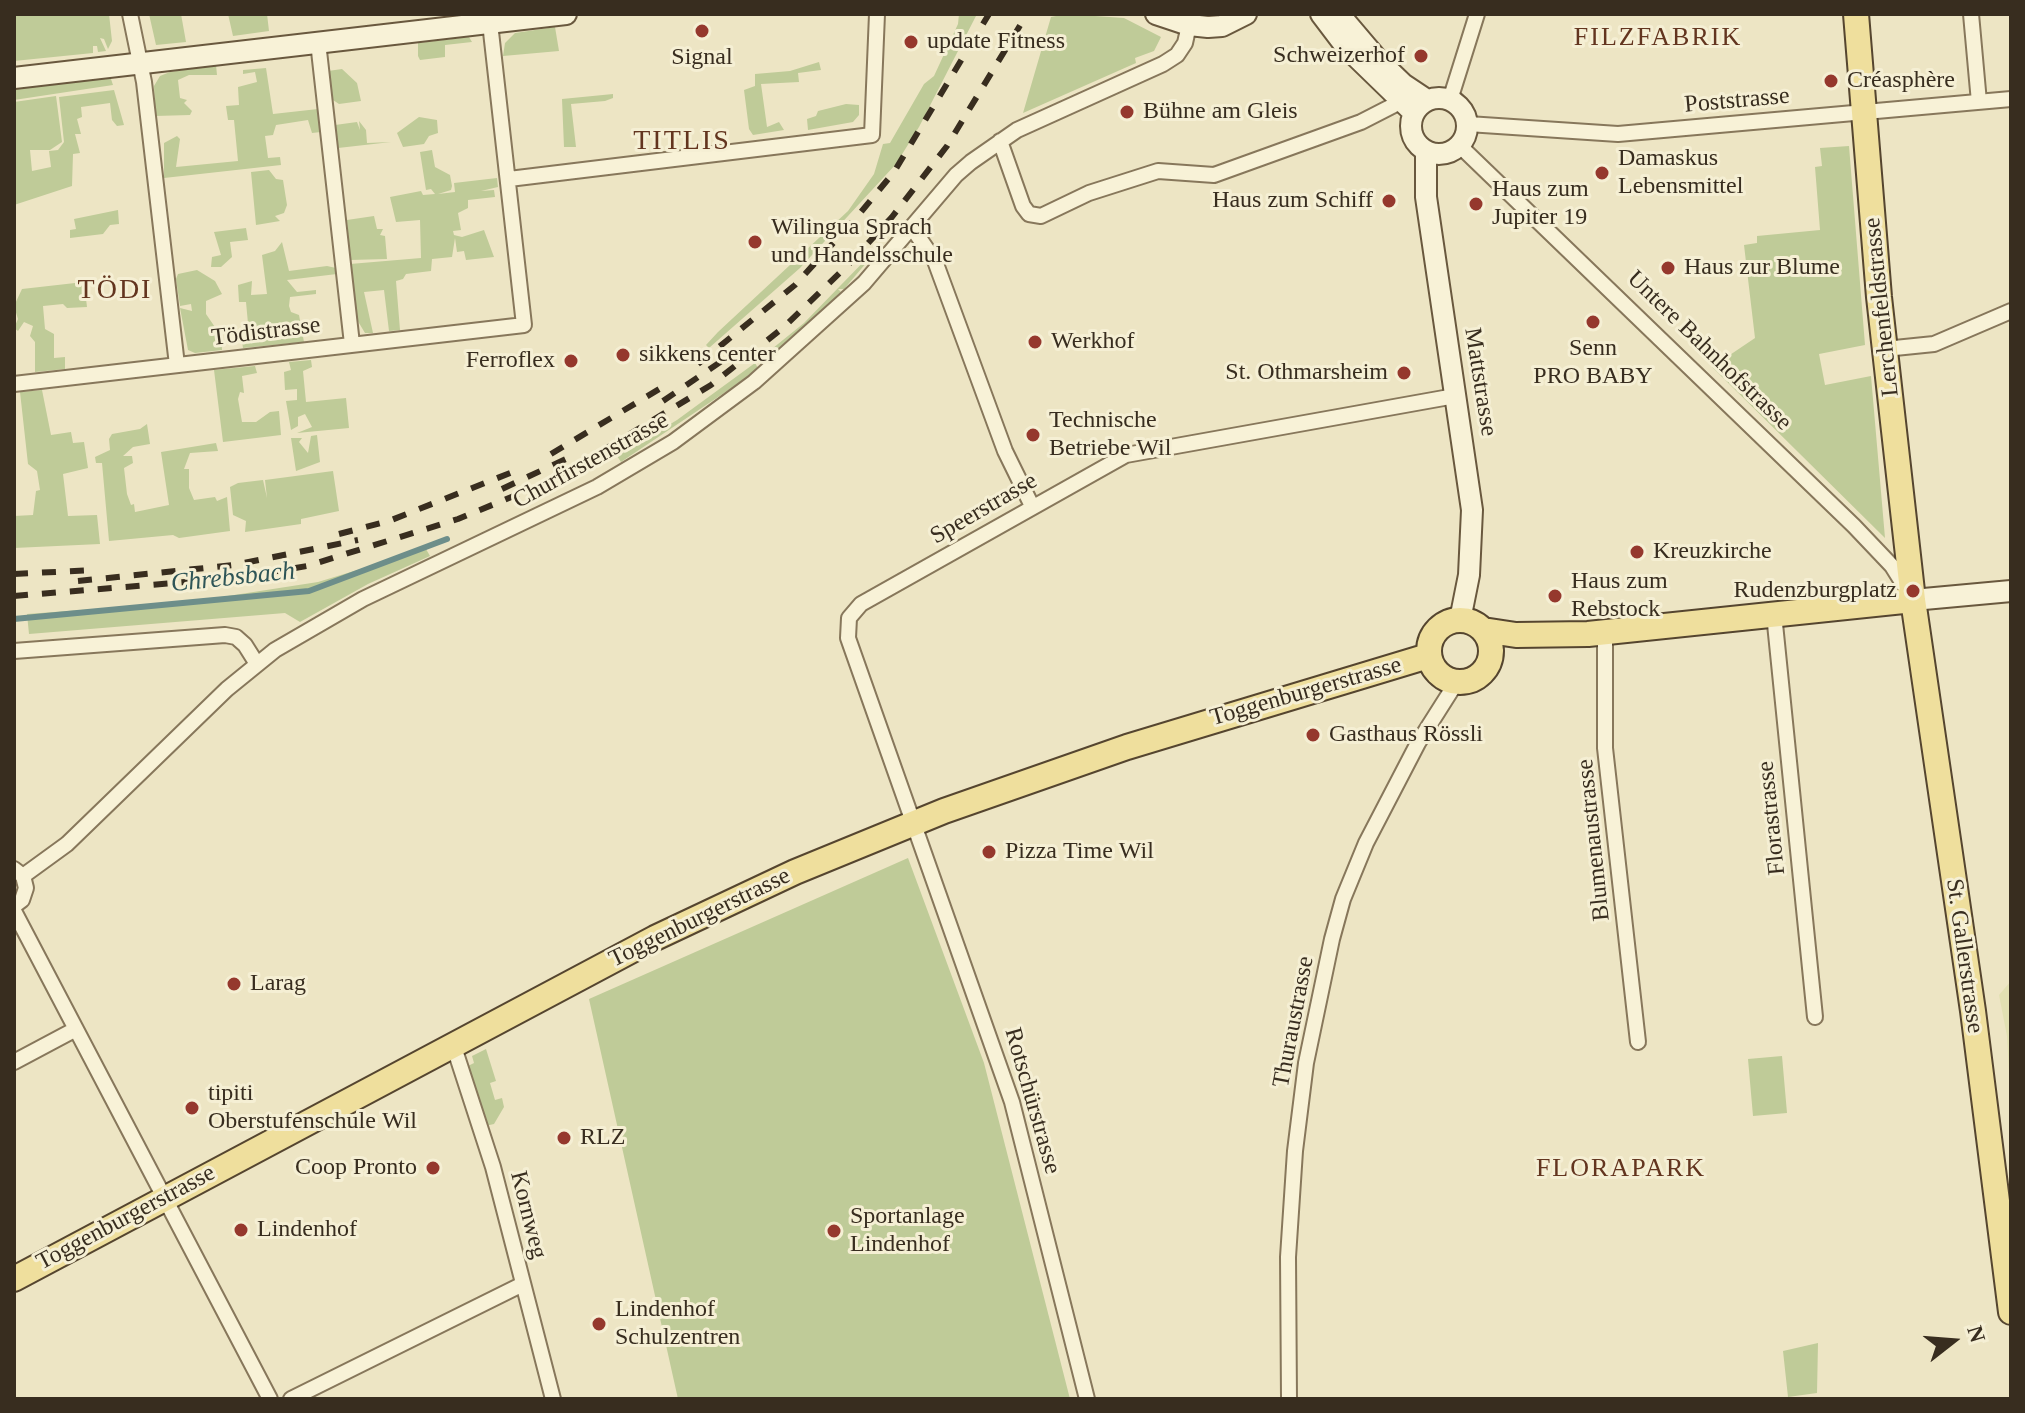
<!DOCTYPE html>
<meta charset="utf-8">
<style>
body{margin:0}
#map{position:relative;width:2025px;height:1413px;overflow:hidden;background:#ede5c4;font-family:Georgia,serif}
canvas{display:block}
.frame{position:absolute;inset:0;border:16px solid #382d1f;pointer-events:none}
.north{position:absolute;left:1913px;top:1301px;width:80px;height:80px;-webkit-text-stroke:6px #f5efd4;paint-order:stroke;rotate:73deg;font-size:22px;font-weight:700;line-height:32px;text-align:center;color:#382d1f}
.north::after{content:'';display:block;margin:auto;width:28px;height:36px;background:#382d1f;clip-path:polygon(50% 0,100% 100%,50% 72%,0 100%)}
</style>
<div id="map">
<canvas width="2025" height="1413"></canvas>
<div class="frame"></div>
<div class="north">N</div>
</div>
<script>
const context = document.querySelector('canvas').getContext('2d');
context.lineJoin = 'round';
function fill(path, color) {
  context.fillStyle = color;
  context.fill(path, 'evenodd');
}
function toPath(rows) {
  const path = new Path2D();
  for (const r of rows) {
    if (r.length === 3) {
      path.moveTo(r[0] + r[2], r[1]);
      path.arc(r[0], r[1], r[2], 0, 2 * Math.PI);
      continue;
    }
    path.moveTo(r[0], r[1]);
    for (let i = 2; i < r.length; i += 2) path.lineTo(r[i], r[i + 1]);
  }
  return path;
}
function stroke(path, color, width, dash) {
  context.strokeStyle = color;
  context.lineWidth = width;
  context.lineCap = dash ? 'butt' : 'round';
  context.setLineDash(dash || []);
  context.stroke(path);
}
function drawText(font, color, halo, rows, align = 'center') {
  context.font = font + ' Georgia,serif';
  context.lineWidth = 6;
  context.setLineDash([]);
  context.textBaseline = 'middle';
  context.strokeStyle = halo;
  context.fillStyle = color;
  for (const [text, x, y, turn = 0] of rows) {
    context.save();
    context.translate(x, y);
    context.rotate((+turn || 0) * Math.PI / 180);
    context.textAlign = isNaN(turn) ? turn : align;
    if (halo) context.strokeText(text, 0, 0);
    context.fillText(text, 0, 0);
    context.restore();
  }
}
fill(toPath([
 [2011,981,2011,1106,2007,1036,1999,995]
]), '#e2e0b2');
fill(toPath([
 [14,14,109,14,112,41,108,49,104,39,100,38,106,51,98,52,97,46,93,46,93,53,14,61],
 [149,14,181,14,186,42,156,45],
 [228,14,267,14,269,31,233,36],
 [959,14,977,14,919,127,896,164,800,268,709,348,706,345,718,332,848,211,874,174,883,144,890,143,924,84,934,76,958,24],
 [1066,14,1124,18,1161,37,1154,51,1135,58,1136,63,1023,113,1051,17],
 [555,27,559,51,503,56,505,43,515,33],
 [469,37,472,42,445,45,445,57,420,60,418,56,418,43],
 [819,62,821,70,798,73,799,82,761,84,767,127,779,122,784,130,753,135,749,129,744,90,755,86,755,74,790,71],
 [216,65,217,75,189,75,178,80,180,98,187,100,184,103,192,111,190,115,155,116,154,86,160,76,170,72],
 [266,68,273,114,318,109,321,132,312,133,308,120,276,125,273,135,265,136,268,158,280,157,281,165,164,178,164,143,177,136,180,139,176,167,238,161,234,120,228,120,226,106,239,105,238,87,257,82,255,72,243,74,243,70],
 [342,69,357,83,361,101,339,104,333,100,328,71],
 [110,76,113,85,14,100,14,89],
 [114,90,124,125,117,126,112,120,110,103,81,107,82,117,77,119,81,134,75,134,80,153,73,154,72,186,14,205,14,102,56,96,62,142,50,150,30,150,32,171,51,167,49,151,58,150,64,142,59,97],
 [613,94,613,98,605,101,571,104,576,147,564,147,562,99],
 [846,104,859,105,859,115,853,122,808,130,807,119,816,116,818,111],
 [419,117,437,120,438,133,429,136,424,144,403,147,397,133],
 [359,121,366,130,367,143,391,142,338,148,335,125,357,122,360,130],
 [1849,146,1865,345,1819,354,1825,385,1871,376,1885,538,1712,367,1755,338,1744,245,1757,243,1757,236,1820,230,1815,167,1822,166,1820,148],
 [432,150,435,167,450,175,452,186,451,190,438,194,455,192,454,183,497,178,498,187,481,191,494,190,495,197,468,200,468,208,458,213,461,230,453,231,454,235,462,237,484,230,494,257,466,260,464,251,457,252,455,238,452,257,432,259,431,271,406,274,403,279,396,281,400,330,389,331,384,290,364,292,373,333,365,333,356,318,350,264,421,258,420,220,396,222,390,197,421,191,423,195,435,194,431,189,426,190,420,152],
 [269,170,276,179,283,180,287,205,284,213,275,216,280,221,256,225,251,172],
 [118,210,119,224,110,225,103,234,70,238,70,230,76,229,74,219],
 [374,216,377,229,383,229,380,235,385,236,387,259,350,260,347,220],
 [246,228,248,240,230,242,232,257,221,267,211,267,212,257,221,255,214,232],
 [282,242,289,271,327,266,336,268,337,274,287,280,297,292,316,290,316,294,290,297,289,306,291,312,299,315,304,342,243,348,241,335,249,334,246,302,239,302,238,285,252,281,251,295,267,294,262,255,275,251],
 [877,248,880,251,875,257,873,255,844,289,838,289,841,292,761,364,757,361,804,323],
 [197,270,215,281,222,294,206,301,206,314,221,336,222,350,195,353,188,350,180,308,192,311,191,304,180,306,176,279,178,274],
 [84,282,87,307,67,308,63,304,43,306,45,329,54,334,54,358,65,357,65,369,35,372,35,342,30,336,33,326,24,322,18,331,14,328,18,319,14,306,22,289],
 [311,360,312,367,303,371,306,402,346,398,349,428,297,433,312,427,305,414,298,417,298,426,291,430,286,401,297,400,297,389,285,390,284,372,291,370,289,362],
 [755,363,758,368,730,389,621,462,617,456,677,420],
 [255,366,257,373,242,376,244,393,240,392,238,399,242,422,256,422,270,412,279,411,281,435,223,442,214,370],
 [42,390,51,435,71,432,73,443,84,442,88,468,63,474,68,516,97,515,100,544,14,548,14,516,33,515,36,491,40,490,37,471,28,464,20,392],
 [147,424,150,444,133,447,123,456,132,456,133,463,124,468,127,494,131,505,134,504,135,512,169,505,161,452,216,443,218,451,190,453,184,469,189,469,189,488,194,500,215,497,217,501,227,497,230,531,179,538,173,535,109,541,102,463,96,463,95,457,110,450,109,439,112,434,140,429],
 [317,435,320,462,296,471,291,438,302,438,299,442,308,453,311,436],
 [333,471,339,511,301,519,301,524,245,532,246,521,233,515,230,487,238,483,263,480,267,498,265,480],
 [426,549,430,556,368,584,300,622,285,613,29,634,27,614,189,602,318,582],
 [908,858,984,1063,1070,1399,678,1399,589,999],
 [486,1049,496,1081,490,1083,495,1100,502,1098,504,1107,494,1124,485,1126,466,1067,474,1063,472,1056],
 [1782,1056,1787,1113,1753,1116,1748,1059],
 [1818,1343,1817,1393,1788,1397,1783,1351]
]), '#bfcb98');
stroke(toPath([
 [14,619,309,591,447,539]
]), '#6d8e8a', 6);
const street = toPath([
 [130,14,144,82,177,365],
 [1971,14,1979,102],
 [318,42,352,344],
 [1450,100,1477,14],
 [1468,124,1618,134,2011,99],
 [1000,141,1023,206,1029,214,1041,216,1089,193,1158,171,1214,175,1361,122,1400,102],
 [1460,146,1854,526,1892,566,1907,590],
 [509,179,872,135,877,14],
 [913,229,935,261,1005,451,1032,506],
 [1885,349,1934,344,2011,311],
 [14,384,524,325,489,14],
 [1774,614,1815,1017],
 [1605,632,1605,748,1638,1042],
 [14,651,225,635,236,637,245,645,257,664],
 [14,869,23,876,26,888,22,900,14,906],
 [23,876,67,844,227,689,275,650,363,599,597,487,673,442,754,382,864,283,956,175,971,162,1017,130,1163,64,1177,55,1185,43,1189,25],
 [14,911,270,1399],
 [453,1044,493,1167,553,1399],
 [14,1062,76,1029],
 [291,1399,523,1284],
 [1087,1399,1012,1102,848,638,849,618,861,604,1126,455,1455,396],
 [1289,1399,1288,1257,1295,1151,1306,1063,1332,939,1343,899,1366,843,1418,743,1456,683]
]);
const secondary = toPath([
 [1156,14,1189,25,1208,27,1222,26,1246,14],
 [1321,14,1346,47,1414,113],
 [1339,14,1378,60,1403,84,1427,100],
 [14,78,566,14],
 [1439,126,28],
 [1426,151,1426,197,1472,510,1469,575,1460,620],
 [1913,600,2011,591]
]);
const primary = toPath([
 [1856,14,1879,297,1913,600,1973,1011,2011,1312],
 [1460,651,31],
 [1483,630,1516,635,1588,634,1913,600],
 [14,1279,655,938,795,872,944,811,1127,747,1428,656]
]);
stroke(street, '#87775b', 18);
stroke(secondary, '#69583e', 24);
stroke(primary, '#55452f', 28);
stroke(street, '#f8f2d7', 14);
stroke(secondary, '#f8f2d7', 20);
stroke(primary, '#efdf9d', 24);
stroke(toPath([
 [698,364,795,285,856,218,894,172,989,14],
 [663,401,735,352],
 [551,454,671,382],
 [502,489,570,457],
 [339,534,389,521,515,471],
 [14,574,94,570],
 [78,581,234,565,358,540],
 [14,596,235,578,307,566,458,519,543,484,587,460,711,385,784,327,851,262,892,217,947,146,1027,14]
]), '#382d1f', 6, [14, 14]);
for (const [x, y, r, color] of [
 [702,31,8,"#95382d"],
 [911,42,8,"#95382d"],
 [1421,56,8,"#95382d"],
 [1831,81,8,"#95382d"],
 [1127,112,8,"#95382d"],
 [1602,173,8,"#95382d"],
 [1389,201,8,"#95382d"],
 [1476,204,8,"#95382d"],
 [755,242,8,"#95382d"],
 [1668,268,8,"#95382d"],
 [1593,322,8,"#95382d"],
 [1035,342,8,"#95382d"],
 [623,355,8,"#95382d"],
 [571,361,8,"#95382d"],
 [1404,373,8,"#95382d"],
 [1033,435,8,"#95382d"],
 [1637,552,8,"#95382d"],
 [1913,591,8,"#95382d"],
 [1555,596,8,"#95382d"],
 [1313,735,8,"#95382d"],
 [989,852,8,"#95382d"],
 [234,984,8,"#95382d"],
 [192,1108,8,"#95382d"],
 [564,1138,8,"#95382d"],
 [433,1168,8,"#95382d"],
 [241,1230,8,"#95382d"],
 [834,1231,8,"#95382d"],
 [599,1324,8,"#95382d"]
]) {
  const dot = new Path2D();
  dot.arc(x, y, r, 0, 2 * Math.PI);
  context.fillStyle = color;
  context.fill(dot);
  stroke(dot, '#f5efd4', 3);
}
drawText('24px', '#382d1f', '#f5efd4', [
 ["update Fitness",927,42],
 ["Schweizerhof",1405,56,"right"],
 ["Signal",702,58,"center"],
 ["Créasphère",1847,81],
 ["Bühne am Gleis",1143,112],
 ["Damaskus",1618,159],
 ["Lebensmittel",1618,187],
 ["Haus zum",1492,190],
 ["Jupiter 19",1492,218],
 ["Haus zum Schiff",1373,201,"right"],
 ["Wilingua Sprach",771,228],
 ["und Handelsschule",771,256],
 ["Haus zur Blume",1684,268],
 ["Werkhof",1051,342],
 ["Senn",1593,349,"center"],
 ["PRO BABY",1593,377,"center"],
 ["sikkens center",639,355],
 ["Ferroflex",555,361,"right"],
 ["St. Othmarsheim",1388,373,"right"],
 ["Technische",1049,421],
 ["Betriebe Wil",1049,449],
 ["Kreuzkirche",1653,552],
 ["Haus zum",1571,582],
 ["Rebstock",1571,610],
 ["Rudenzburgplatz",1897,591,"right"],
 ["Gasthaus Rössli",1329,735],
 ["Pizza Time Wil",1005,852],
 ["Larag",250,984],
 ["tipiti",208,1094],
 ["Oberstufenschule Wil",208,1122],
 ["RLZ",580,1138],
 ["Coop Pronto",417,1168,"right"],
 ["Sportanlage",850,1217],
 ["Lindenhof",850,1245],
 ["Lindenhof",257,1230],
 ["Lindenhof",615,1310],
 ["Schulzentren",615,1338]
], 'left');
drawText('24px', '#382d1f', '#f5efd4', [
 ["Poststrasse",1737,101,-5],
 ["Lerchenfeldstrasse",1882,307,-96],
 ["Tödistrasse",266,332,-7],
 ["Untere Bahnhofstrasse",1709,351,44],
 ["Mattstrasse",1480,382,81],
 ["Churfirstenstrasse",591,461,-29],
 ["Speerstrasse",984,509,-30],
 ["Toggenburgerstrasse",1306,692,-16],
 ["Florastrasse",1772,818,-96],
 ["Blumenaustrasse",1594,840,-96],
 ["Toggenburgerstrasse",700,918,-26],
 ["St. Gallerstrasse",1964,956,82],
 ["Thuraustrasse",1294,1022,-79],
 ["Rotschürstrasse",1032,1101,74],
 ["Kornweg",528,1215,76],
 ["Toggenburgerstrasse",126,1218,-28]
]);
context.letterSpacing = '2px';
drawText('26px', '#63351f', '#f5efd4', [
 ["FILZFABRIK",1658,38],
 ["FLORAPARK",1621,1169]
]);
context.letterSpacing = '0px';
drawText('italic 26px', '#2e5557', '#f5efd4', [
 ["Chrebsbach",233,578,-6]
]);
context.letterSpacing = '2px';
drawText('28px', '#63351f', '#f5efd4', [
 ["TITLIS",682,142],
 ["TÖDI",115,291]
]);
context.letterSpacing = '0px';
</script>
